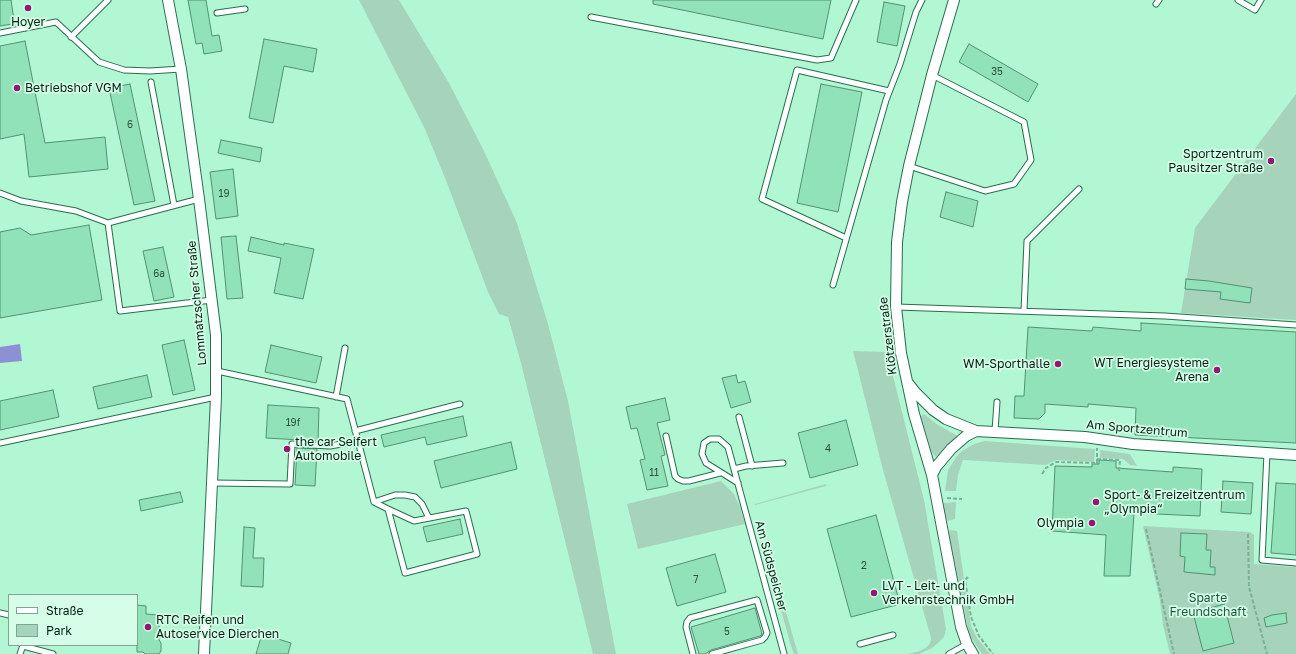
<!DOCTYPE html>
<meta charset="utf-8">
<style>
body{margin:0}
#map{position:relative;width:1296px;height:654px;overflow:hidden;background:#b2f7d3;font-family:"Golos Text",sans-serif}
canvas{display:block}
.legend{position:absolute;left:8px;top:594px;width:130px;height:52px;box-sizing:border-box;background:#d5fde7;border:1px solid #82a593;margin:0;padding:5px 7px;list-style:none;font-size:12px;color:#052114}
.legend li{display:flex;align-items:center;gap:8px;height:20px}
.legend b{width:20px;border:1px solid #82a593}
</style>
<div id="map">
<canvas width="1296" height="654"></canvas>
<ul class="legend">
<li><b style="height:5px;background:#fff"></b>Straße</li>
<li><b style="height:11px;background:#a6d4bb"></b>Park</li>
</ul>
</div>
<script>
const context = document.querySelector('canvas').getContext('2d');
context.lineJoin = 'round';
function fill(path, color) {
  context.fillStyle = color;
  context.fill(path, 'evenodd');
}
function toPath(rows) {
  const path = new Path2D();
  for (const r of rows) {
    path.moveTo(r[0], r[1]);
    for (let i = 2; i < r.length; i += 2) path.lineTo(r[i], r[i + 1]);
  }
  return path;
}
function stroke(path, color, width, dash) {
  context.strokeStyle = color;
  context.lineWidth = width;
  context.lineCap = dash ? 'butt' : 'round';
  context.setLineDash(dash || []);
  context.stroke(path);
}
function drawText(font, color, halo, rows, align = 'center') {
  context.font = font + ' "Golos Text",sans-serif';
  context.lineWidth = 3.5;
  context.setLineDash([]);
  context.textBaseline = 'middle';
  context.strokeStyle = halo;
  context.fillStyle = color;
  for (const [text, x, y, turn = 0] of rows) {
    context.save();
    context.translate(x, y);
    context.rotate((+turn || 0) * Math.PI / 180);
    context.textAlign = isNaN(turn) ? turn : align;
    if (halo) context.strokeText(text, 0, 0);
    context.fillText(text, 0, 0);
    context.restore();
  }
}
fill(toPath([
 [359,0,399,0,449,83,483,149,517,223,548,324,568,401,616,654,593,654,521,363,508,317,499,314,488,292,447,183,425,129],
 [1296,94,1296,320,1181,313,1195,228],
 [853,351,887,352,924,500,946,629,944,637,939,642,932,648,919,654,908,654,920,651,927,647,930,643,931,638,883,470],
 [924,414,938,425,958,436,948,444,941,454,936,457,932,453,921,416],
 [985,441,1095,449,1094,462,1056,460,1046,465,963,460,958,475,956,491,945,491,948,470,957,456,962,451,974,444],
 [1100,450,1130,454,1137,466,1130,465,1123,459,1100,458],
 [721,481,734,494,740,507,745,524,638,549,627,504],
 [826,484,826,486,755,505,755,504],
 [956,502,955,519,948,521,946,518,942,505,944,503],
 [1143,526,1250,532,1254,535,1254,564,1296,567,1296,654,1170,654,1163,625,1160,601],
 [950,530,957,531,971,626,977,638,990,654,982,654,971,637,968,628,949,533],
 [772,563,798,654,794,654,791,646,768,564]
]), '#a6d4bb');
fill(toPath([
 [20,344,22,361,0,363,0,347]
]), '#8d91d3');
const building = toPath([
 [0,0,11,0,14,20,12,24,0,26,0,0],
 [188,0,206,0,212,36,219,35,222,51,204,54,202,43,196,44,188,0],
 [653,0,831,0,823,39,653,4,653,0],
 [884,2,905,6,897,46,877,42,884,2],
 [264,39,317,49,313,72,284,66,273,123,249,118,264,39],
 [25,41,45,143,105,137,108,169,29,177,24,134,0,139,0,46,25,41],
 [969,44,1038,84,1028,102,959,62,969,44],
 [130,84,155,201,134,205,109,88,130,84],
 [821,84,862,92,838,212,797,203,821,84],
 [221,140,262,148,260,162,218,153,221,140],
 [233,169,238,216,216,219,210,172,233,169],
 [946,192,978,201,973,227,940,217,946,192],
 [89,225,102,300,0,318,0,232,20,228,31,235,89,225],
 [236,236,243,298,227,299,221,237,236,236],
 [251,237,284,245,284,243,314,249,303,299,274,293,281,258,248,251,251,237],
 [163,247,174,297,154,301,143,251,163,247],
 [1186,279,1209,281,1252,288,1250,303,1220,299,1221,292,1185,289,1186,279],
 [1141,323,1296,332,1296,443,1135,435,1136,408,1088,404,1088,407,1045,404,1045,413,1039,419,1014,418,1015,396,1024,396,1028,327,1092,331,1093,327,1141,331,1141,323],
 [184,340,195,390,173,395,162,345,184,340],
 [271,345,322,357,316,383,265,372,271,345],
 [147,375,152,397,98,409,93,387,147,375],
 [736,375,738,383,745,381,751,402,731,408,722,378,736,375],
 [53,390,59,417,0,430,0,401,53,390],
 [665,398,670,420,657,423,665,455,661,456,668,486,647,490,640,460,645,459,637,428,631,429,626,407,665,398],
 [268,405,319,408,318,441,266,438,268,405],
 [463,416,467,436,427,445,425,437,384,447,381,435,463,416],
 [846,420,858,465,810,478,798,433,846,420],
 [511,442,517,469,441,488,434,461,511,442],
 [297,448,317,449,315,486,295,485,297,448],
 [1099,460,1116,461,1116,468,1173,472,1173,467,1202,469,1200,516,1134,513,1130,576,1104,576,1106,535,1052,531,1055,466,1092,467,1092,464,1099,464,1099,460],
 [1223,481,1253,483,1251,514,1221,512,1223,481],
 [1276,483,1296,484,1296,555,1271,553,1276,483],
 [180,492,183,502,141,511,139,500,180,492],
 [876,515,900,604,851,617,827,529,876,515],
 [460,519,463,534,427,542,423,527,460,519],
 [244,527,255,528,253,558,264,558,263,587,241,586,244,527],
 [1181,533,1207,534,1206,550,1211,550,1210,567,1215,567,1215,575,1184,572,1185,557,1180,556,1181,533],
 [715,554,726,592,677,606,666,568,715,554],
 [1224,604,1234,643,1203,651,1193,613,1224,604],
 [137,605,146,606,146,614,159,615,159,640,161,643,161,651,159,654,145,654,143,652,137,652,137,605],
 [755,608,762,634,760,636,711,650,705,654,699,654,691,627,755,608],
 [1286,613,1287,623,1266,627,1264,618,1272,615,1286,613],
 [262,634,291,643,288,654,256,654,262,634]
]);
fill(building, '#92e2b9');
stroke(building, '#509272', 1);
const lane = toPath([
 [1238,0,1255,10,1261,0],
 [1156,4,1159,0],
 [217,13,245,9],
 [591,17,817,60,831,58,856,0],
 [0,33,56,22,99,62,124,70,150,71,181,69],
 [71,37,108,0],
 [151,82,174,205],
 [909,166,985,191,1014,184,1031,160,1024,122,932,75],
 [0,193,21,201,76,211,108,223],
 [199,199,108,223,120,311,212,300],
 [846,238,762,199,797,70,889,91],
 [833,285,886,100,900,64,916,12,922,0],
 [896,307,1165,316,1296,325],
 [1024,311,1027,241,1079,189],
 [217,371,347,399,374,502,388,509,405,573,477,554,466,511,414,521,388,509],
 [336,397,345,348],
 [739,417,752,466],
 [355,431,460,404],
 [995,431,997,402],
 [666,436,675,476,678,479,683,481,689,481,720,473],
 [0,443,216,397],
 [1267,453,1262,560,1296,563],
 [734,469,746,466,783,463],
 [212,483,290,484,292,444,330,446,358,441],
 [738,483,706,463,702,454,704,443,710,439,719,439,728,447,784,654],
 [374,502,395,495,405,495,415,497,422,504,429,518],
 [0,613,9,615],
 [860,644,893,635],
 [23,646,53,654],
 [20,654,23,645],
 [693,654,686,627,687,622,690,618,757,600,767,633,765,637,762,640,712,654],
 [949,654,967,644]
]);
const street = toPath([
 [168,0,181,69,199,199,216,335,216,397,204,654],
 [954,0,932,75,909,166,902,202,897,242,896,307,901,353,914,414,932,475,961,627,967,644,973,654],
 [908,383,915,392,933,410,946,419,976,431,1085,437,1133,444,1296,455],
 [932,475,936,467,951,449,966,436,976,431]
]);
stroke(lane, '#296d4e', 7);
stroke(street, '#296d4e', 12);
stroke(toPath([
 [1097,459,1120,460,1119,471],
 [1097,463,1097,448],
 [1042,474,1046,468,1056,462,1097,463,1097,464],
 [947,498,962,499],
 [1146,529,1174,654],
 [1248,534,1249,587,1267,654],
 [968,577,965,580,971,617,979,636,993,654]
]), '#7ab195', 2, [4, 2]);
stroke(lane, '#fff', 5);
stroke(street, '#fff', 10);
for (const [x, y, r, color] of [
 [28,8,4,"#931874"],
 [17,88,4,"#931874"],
 [1271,161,4,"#931874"],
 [1058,364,4,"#931874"],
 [1217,370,4,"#931874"],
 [287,449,4,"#931874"],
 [1096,502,4,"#931874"],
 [1092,523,4,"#931874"],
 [874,593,4,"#931874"],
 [148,627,4,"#931874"]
]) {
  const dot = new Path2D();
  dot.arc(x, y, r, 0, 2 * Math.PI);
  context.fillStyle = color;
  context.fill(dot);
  stroke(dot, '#d5fde7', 1.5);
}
drawText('10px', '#28513d', null, [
 ["35",997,72],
 ["6",130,125],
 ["19",224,194],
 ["6a",159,274],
 ["19f",293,423],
 ["4",828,449],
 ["11",654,473],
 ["2",864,566],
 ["7",696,580],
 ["5",727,632]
]);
drawText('12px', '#052114', '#d5fde7', [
 ["Hoyer",28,22,"center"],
 ["Betriebshof VGM",25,88],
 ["Sportzentrum",1263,154,"right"],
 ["Pausitzer Straße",1263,168,"right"],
 ["WT Energiesysteme",1209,363,"right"],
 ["Arena",1209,377,"right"],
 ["WM-Sporthalle",1050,364,"right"],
 ["the car Seifert",295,442],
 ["Automobile",295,456],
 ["Sport- & Freizeitzentrum",1104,495],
 ["„Olympia“",1104,509],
 ["Olympia",1084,523,"right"],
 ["LVT - Leit- und",882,586],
 ["Verkehrstechnik GmbH",882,600],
 ["RTC Reifen und",156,620],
 ["Autoservice Dierchen",156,634]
], 'left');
drawText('12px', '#052114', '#d5fde7', [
 ["Lommatzscher Straße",197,303,-95],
 ["Klötzerstraße",888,336,-97],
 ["Am Sportzentrum",1137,429,5],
 ["Am Südspeicher",771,566,75]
]);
drawText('12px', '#1d5a3f', '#d5fde7', [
 ["Sparte",1208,598],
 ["Freundschaft",1208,612]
]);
</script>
